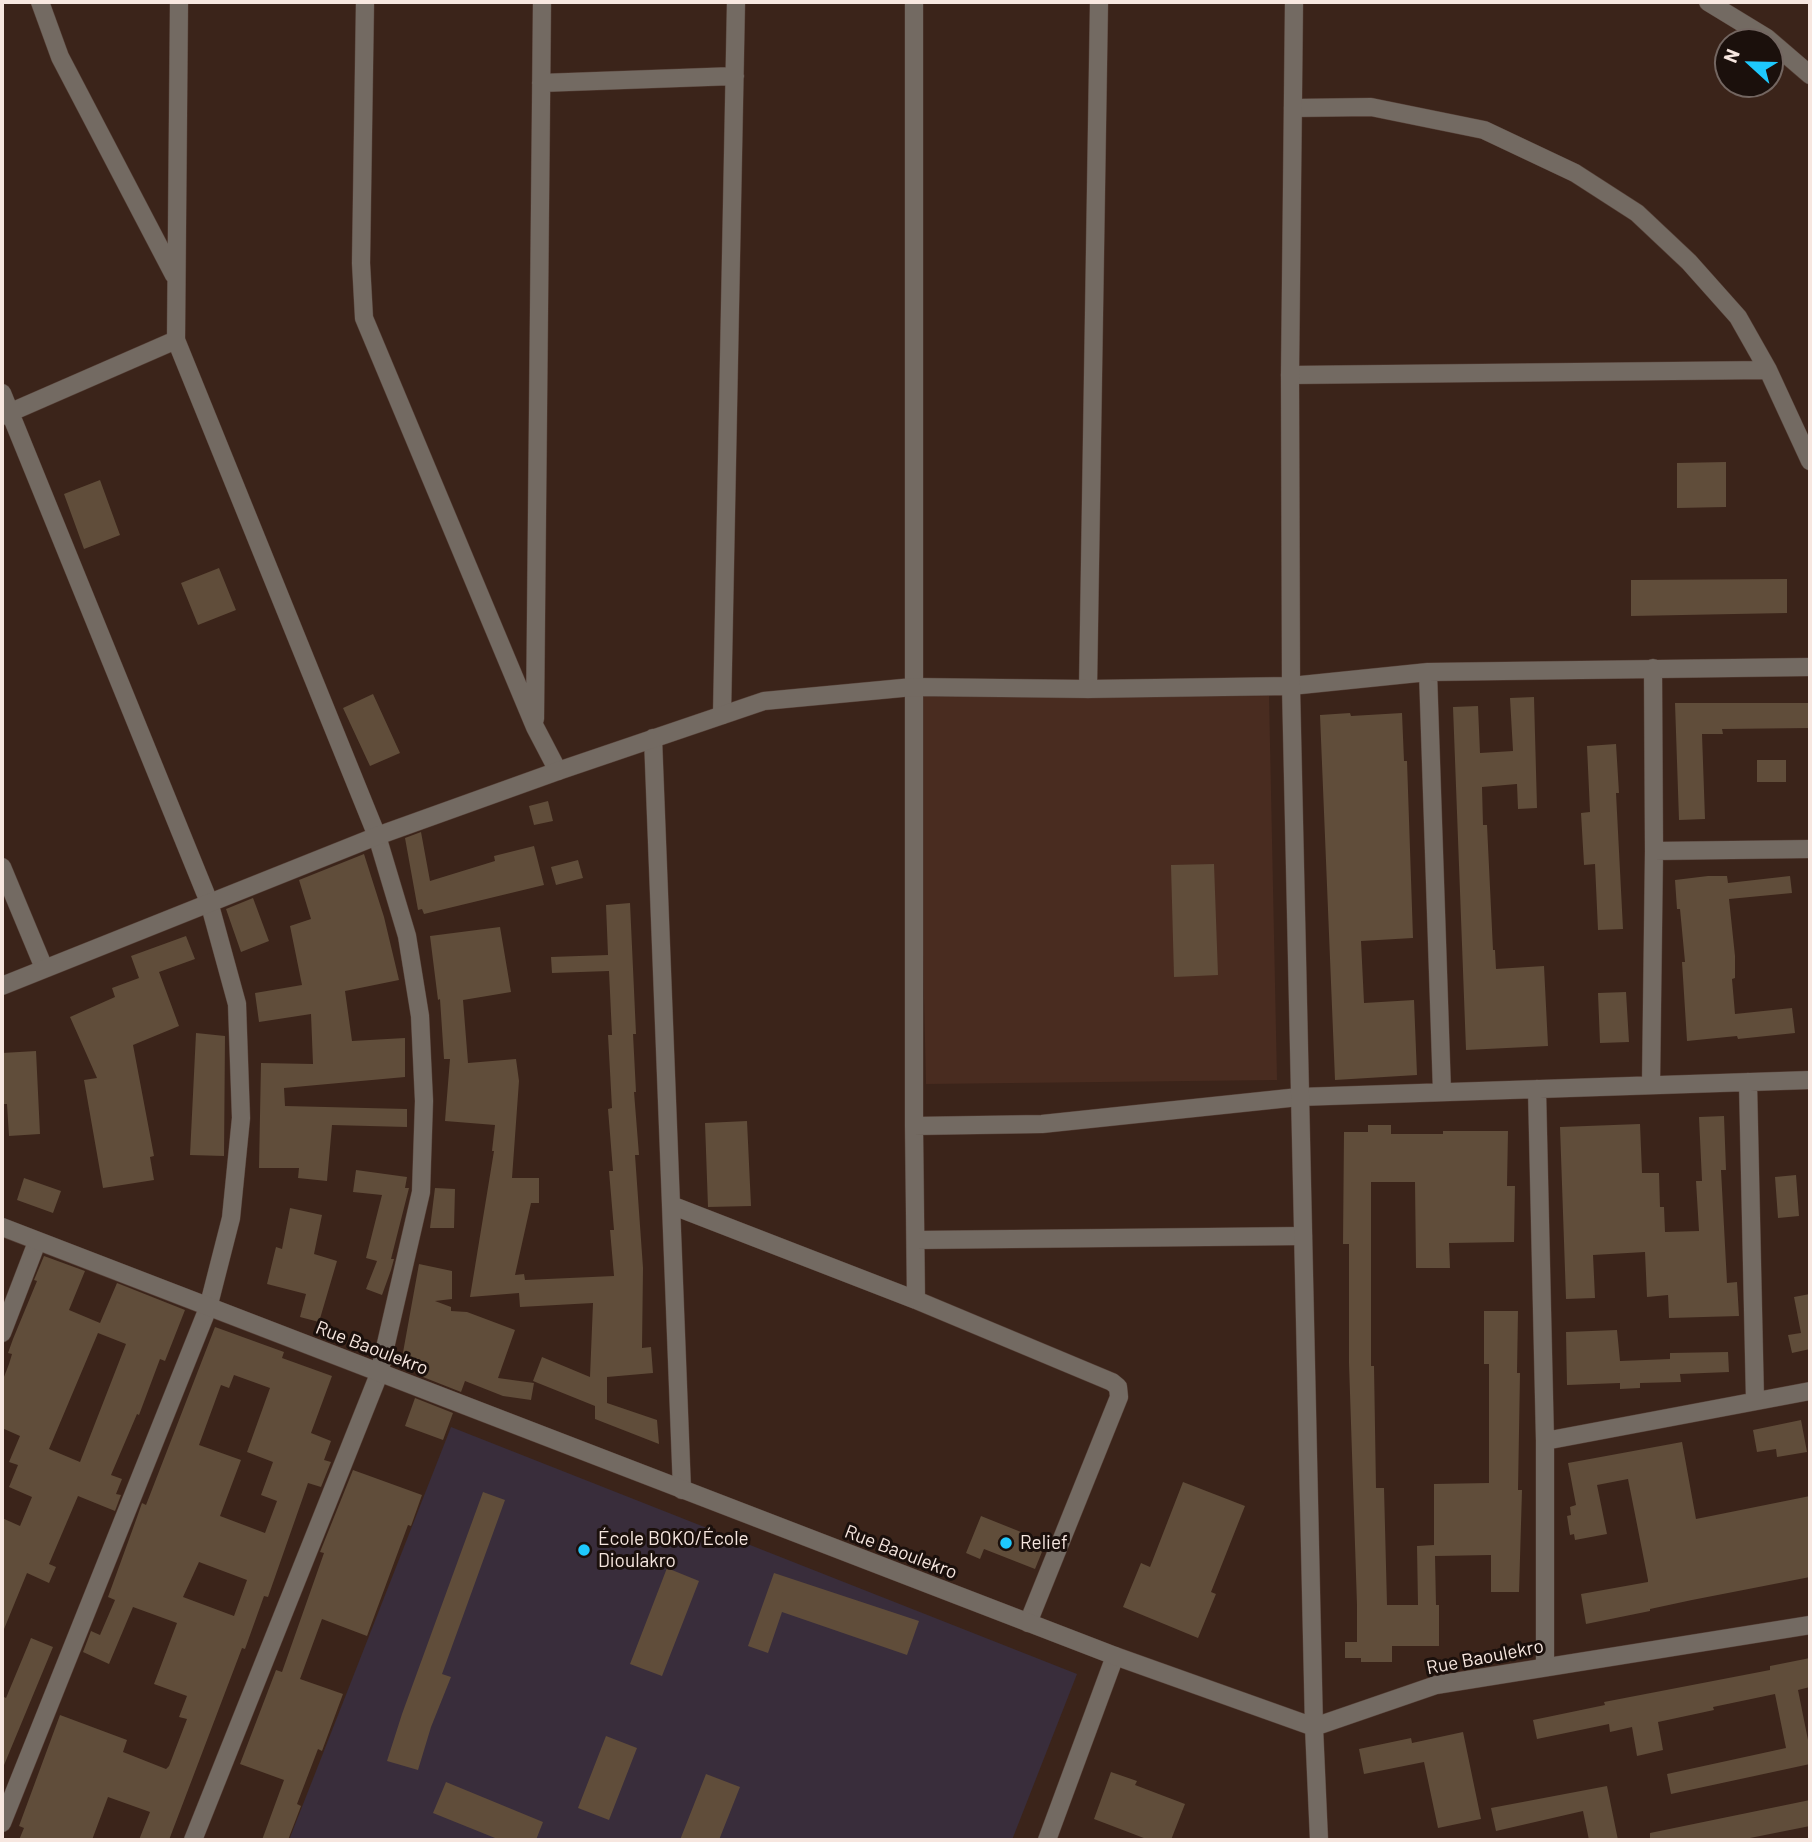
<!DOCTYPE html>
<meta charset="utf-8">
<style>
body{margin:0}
#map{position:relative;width:1812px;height:1842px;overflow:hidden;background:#3b241a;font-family:Barlow,sans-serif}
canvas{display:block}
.frame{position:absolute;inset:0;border:4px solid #f7e7e0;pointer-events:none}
.north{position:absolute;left:1714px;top:28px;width:70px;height:70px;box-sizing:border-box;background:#1b100c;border:2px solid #736661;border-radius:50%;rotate:292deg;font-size:19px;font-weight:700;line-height:28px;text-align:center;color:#f7e7e0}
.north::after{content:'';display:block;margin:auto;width:24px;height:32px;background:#1ec9fd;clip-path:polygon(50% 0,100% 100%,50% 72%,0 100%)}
</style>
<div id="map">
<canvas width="1812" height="1842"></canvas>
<div class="frame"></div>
<div class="north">N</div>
</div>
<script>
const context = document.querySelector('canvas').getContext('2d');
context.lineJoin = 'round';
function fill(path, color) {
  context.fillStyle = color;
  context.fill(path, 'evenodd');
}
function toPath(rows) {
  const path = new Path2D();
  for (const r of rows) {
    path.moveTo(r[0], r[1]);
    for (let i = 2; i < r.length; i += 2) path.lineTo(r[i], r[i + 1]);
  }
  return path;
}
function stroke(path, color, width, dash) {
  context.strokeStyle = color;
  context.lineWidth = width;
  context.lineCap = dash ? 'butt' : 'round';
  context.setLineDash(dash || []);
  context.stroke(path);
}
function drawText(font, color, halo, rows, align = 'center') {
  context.font = font + ' Barlow,sans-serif';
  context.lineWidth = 6;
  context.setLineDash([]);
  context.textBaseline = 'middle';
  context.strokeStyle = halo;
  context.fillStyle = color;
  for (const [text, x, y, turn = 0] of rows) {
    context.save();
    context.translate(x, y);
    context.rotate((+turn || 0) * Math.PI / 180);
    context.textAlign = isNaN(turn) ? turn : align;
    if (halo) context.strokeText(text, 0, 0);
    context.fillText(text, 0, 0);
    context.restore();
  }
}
fill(toPath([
 [1269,696,1277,1080,926,1084,917,697]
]), '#492c20');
fill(toPath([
 [451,1427,1077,1674,1012,1840,289,1840]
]), '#392d3b');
fill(toPath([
 [1726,462,1726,507,1677,508,1677,463],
 [100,480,120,535,84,549,64,494],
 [219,568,236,610,198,625,181,583],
 [1787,579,1787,613,1631,616,1631,580],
 [373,694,400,753,370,766,343,708],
 [1534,697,1537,808,1518,809,1517,784,1482,787,1483,825,1487,825,1493,950,1495,950,1496,969,1544,966,1548,1046,1466,1050,1453,707,1478,706,1480,753,1513,751,1510,698],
 [1675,703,1810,703,1810,728,1722,729,1723,734,1702,734,1705,819,1679,820],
 [1350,713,1351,716,1402,713,1404,761,1407,761,1413,938,1361,941,1364,1003,1414,1000,1417,1075,1335,1080,1320,715],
 [1616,744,1619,793,1616,793,1623,929,1598,930,1595,864,1584,865,1581,813,1590,812,1587,746],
 [1757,760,1786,760,1786,782,1757,782],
 [548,801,553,821,534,825,529,806],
 [421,832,430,881,495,861,494,856,534,846,544,885,424,914,422,909,418,910,405,838],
 [364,854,384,917,399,980,345,991,352,1041,405,1038,405,1077,284,1088,285,1106,407,1109,407,1127,332,1125,327,1181,298,1178,299,1168,259,1168,261,1063,313,1064,311,1014,259,1022,255,993,302,985,290,926,311,919,299,880],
 [578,860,583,878,556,885,551,867],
 [1214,864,1218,975,1174,977,1171,865],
 [1708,876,1727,876,1728,883,1790,876,1792,893,1729,899,1735,956,1735,978,1732,979,1735,1014,1792,1008,1795,1033,1738,1039,1737,1036,1687,1041,1682,962,1685,962,1680,909,1677,909,1675,880],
 [253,898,269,941,241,952,226,909],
 [630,903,636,1034,633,1034,636,1092,634,1092,639,1155,635,1155,643,1268,642,1348,651,1347,653,1373,607,1377,607,1403,657,1420,659,1444,595,1419,595,1406,533,1381,542,1357,590,1377,593,1303,520,1307,519,1293,470,1297,494,1151,492,1151,495,1125,445,1121,450,1059,444,1059,440,999,438,1000,430,936,500,927,511,992,463,1000,468,1063,516,1059,519,1081,512,1178,539,1178,539,1203,531,1203,515,1275,524,1274,525,1280,614,1276,610,1230,614,1230,609,1171,613,1171,608,1109,612,1108,608,1035,612,1035,609,971,552,973,551,957,608,955,606,905],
 [186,936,195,959,159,972,179,1026,133,1045,154,1156,150,1157,154,1180,103,1188,84,1080,97,1078,70,1017,115,997,112,988,139,978,131,956],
 [1626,992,1629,1042,1600,1043,1598,993],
 [196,1033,225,1036,224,1156,190,1155],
 [36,1051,40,1134,9,1136,7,1104,2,1104,2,1053],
 [1724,1116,1726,1170,1721,1170,1727,1283,1737,1282,1739,1316,1669,1318,1668,1295,1647,1297,1645,1252,1593,1255,1595,1298,1566,1299,1560,1127,1640,1124,1642,1173,1659,1173,1660,1207,1664,1207,1665,1232,1699,1231,1696,1181,1702,1181,1699,1117],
 [747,1121,751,1206,708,1207,705,1123],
 [1368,1125,1391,1125,1391,1134,1443,1134,1443,1131,1508,1131,1507,1186,1515,1186,1514,1242,1449,1243,1450,1268,1416,1268,1415,1182,1371,1182,1371,1366,1374,1366,1376,1488,1384,1488,1387,1605,1418,1605,1417,1546,1434,1545,1434,1484,1489,1483,1489,1364,1484,1364,1484,1311,1518,1311,1517,1373,1520,1373,1518,1490,1522,1490,1519,1592,1491,1592,1491,1555,1435,1556,1436,1605,1439,1605,1439,1646,1392,1646,1392,1662,1361,1662,1361,1658,1345,1658,1345,1642,1357,1642,1357,1605,1349,1363,1349,1244,1343,1244,1344,1132,1368,1132],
 [356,1170,407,1177,405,1188,409,1188,391,1259,394,1259,391,1270,382,1295,366,1289,377,1261,366,1258,382,1195,353,1192],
 [1796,1175,1799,1216,1778,1218,1775,1177],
 [24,1178,61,1191,53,1213,17,1200],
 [435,1188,455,1189,454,1228,430,1228],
 [290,1208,322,1215,314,1254,337,1261,319,1322,300,1317,306,1294,267,1284,276,1247,282,1249],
 [44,1256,85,1271,69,1310,100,1323,117,1283,185,1310,165,1361,160,1359,139,1415,137,1414,111,1475,122,1479,116,1494,121,1495,115,1511,78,1496,49,1564,56,1567,49,1583,27,1573,2,1634,2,1518,20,1526,32,1497,9,1487,18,1465,9,1462,20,1436,2,1428,2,1382,9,1364,12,1354,8,1353,13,1339,37,1281,34,1280],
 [98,1333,126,1344,80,1462,49,1449],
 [419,1264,452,1271,452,1299,435,1301,451,1307,451,1311,467,1312,515,1330,498,1378,534,1383,531,1400,503,1396,465,1381,461,1392,423,1377,427,1367,402,1358],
 [1810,1294,1810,1349,1792,1353,1788,1335,1801,1333,1794,1297],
 [215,1327,284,1352,282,1358,332,1376,311,1433,331,1441,324,1460,331,1462,321,1487,308,1483,268,1597,264,1596,245,1649,242,1648,169,1840,139,1840,150,1812,108,1797,92,1840,19,1840,24,1828,19,1826,60,1715,127,1740,123,1752,166,1769,169,1766,187,1719,179,1717,187,1696,154,1684,177,1623,133,1607,109,1664,83,1652,91,1631,100,1635,115,1600,108,1597,136,1520,142,1503,146,1505],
 [234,1375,270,1388,247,1452,273,1462,261,1495,277,1501,265,1533,220,1516,241,1460,199,1445,221,1385,229,1388],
 [199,1562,247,1580,234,1616,183,1597],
 [1617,1330,1620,1361,1670,1359,1670,1353,1728,1352,1729,1372,1680,1374,1681,1382,1640,1383,1640,1388,1620,1389,1620,1383,1567,1385,1566,1332],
 [415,1398,453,1413,443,1440,405,1426],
 [1801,1420,1807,1452,1777,1457,1776,1449,1757,1452,1753,1430],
 [1682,1442,1696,1519,1810,1496,1810,1577,1692,1600,1650,1609,1650,1611,1586,1624,1581,1594,1648,1582,1648,1580,1628,1479,1597,1485,1607,1534,1575,1540,1574,1534,1570,1535,1567,1516,1571,1515,1570,1507,1576,1505,1568,1463],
 [353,1470,422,1495,411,1526,408,1525,367,1636,322,1619,300,1679,343,1694,322,1751,318,1749,297,1804,301,1806,288,1840,262,1840,284,1780,240,1764,276,1670,282,1672,324,1553,320,1552],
 [1183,1482,1245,1506,1211,1592,1216,1594,1198,1638,1123,1607,1141,1563,1150,1567],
 [483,1492,505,1500,442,1674,451,1677,431,1727,418,1770,387,1761,402,1714],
 [981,1516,1046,1542,1035,1569,984,1549,980,1559,966,1553],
 [667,1568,699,1581,662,1676,630,1664],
 [774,1573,919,1621,907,1655,782,1612,768,1653,748,1646],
 [31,1638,53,1647,2,1770,2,1696,6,1698],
 [1810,1658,1810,1687,1798,1690,1810,1750,1810,1764,1671,1794,1667,1774,1786,1748,1775,1694,1713,1707,1714,1710,1658,1722,1663,1750,1637,1756,1632,1727,1610,1732,1609,1724,1537,1739,1533,1720,1605,1705,1604,1702,1770,1670,1770,1666],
 [1463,1732,1481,1819,1438,1828,1424,1762,1364,1774,1359,1749,1411,1738,1412,1743],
 [606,1736,637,1748,609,1820,578,1808],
 [1111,1772,1137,1781,1135,1785,1185,1804,1171,1840,1149,1840,1094,1819],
 [706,1774,740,1787,719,1840,680,1840],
 [446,1782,543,1822,536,1840,500,1840,433,1813],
 [1607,1786,1618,1840,1589,1840,1583,1811,1496,1831,1491,1808],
 [1810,1800,1810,1826,1740,1840,1650,1840,1650,1833]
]), '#604d3a');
const minor = toPath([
 [40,2,60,57,174,275],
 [179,2,176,340,377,836,407,936,420,1016,424,1101,421,1192,379,1374,193,1840],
 [365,2,361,263,364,318,535,727,558,771],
 [914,2,914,1126,916,1300],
 [1708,2,1767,38,1810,75],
 [541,83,735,76],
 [1293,108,1371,107,1484,130,1575,173,1637,213,1689,262,1738,317,1768,370,1810,461],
 [1290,375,1768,370],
 [2,393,209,902,237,1004,241,1118,231,1218,208,1308,2,1823],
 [2,416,176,340],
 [1428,672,1442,1092],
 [1291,686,1428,672,1810,667],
 [1088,689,1099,2],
 [722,715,736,2],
 [535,719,542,2],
 [653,738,682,1490],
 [1654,851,1810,849],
 [2,867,44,968],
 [1748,1082,1755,1400],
 [1651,1085,1654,851,1653,668],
 [1537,1089,1545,1441,1545,1667],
 [914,1126,1042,1124,1299,1097,1810,1080],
 [671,1205,916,1300,1112,1382,1118,1387,1119,1397,1028,1623],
 [916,1240,1303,1236],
 [2,1333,37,1242],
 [1545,1441,1810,1391],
 [1047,1840,1115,1656]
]);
const tertiary = toPath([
 [1294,2,1290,375,1291,686,1314,1727,1319,1840],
 [2,986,377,836,558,771,764,701,913,687,1088,689,1291,686],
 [2,1227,1115,1656,1314,1727,1436,1685,1810,1625]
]);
stroke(minor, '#553f36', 19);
stroke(tertiary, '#553f36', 19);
stroke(minor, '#736a62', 18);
stroke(tertiary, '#736a62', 18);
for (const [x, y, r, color] of [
 [1006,1543,7,"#1ec9fd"],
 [584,1550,7,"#1ec9fd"]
]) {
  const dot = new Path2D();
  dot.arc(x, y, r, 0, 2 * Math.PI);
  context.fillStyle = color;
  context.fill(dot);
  stroke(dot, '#1b100c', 2.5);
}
drawText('19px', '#f7e7e0', '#1b100c', [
 ["Rue Baoulekro",372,1348,21],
 ["Rue Baoulekro",901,1552,21],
 ["Rue Baoulekro",1485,1657,-11]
]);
drawText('19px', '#f7e7e0', '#1b100c', [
 ["École BOKO/École",598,1539],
 ["Dioulakro",598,1561],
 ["Relief",1020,1543]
], 'left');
</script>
